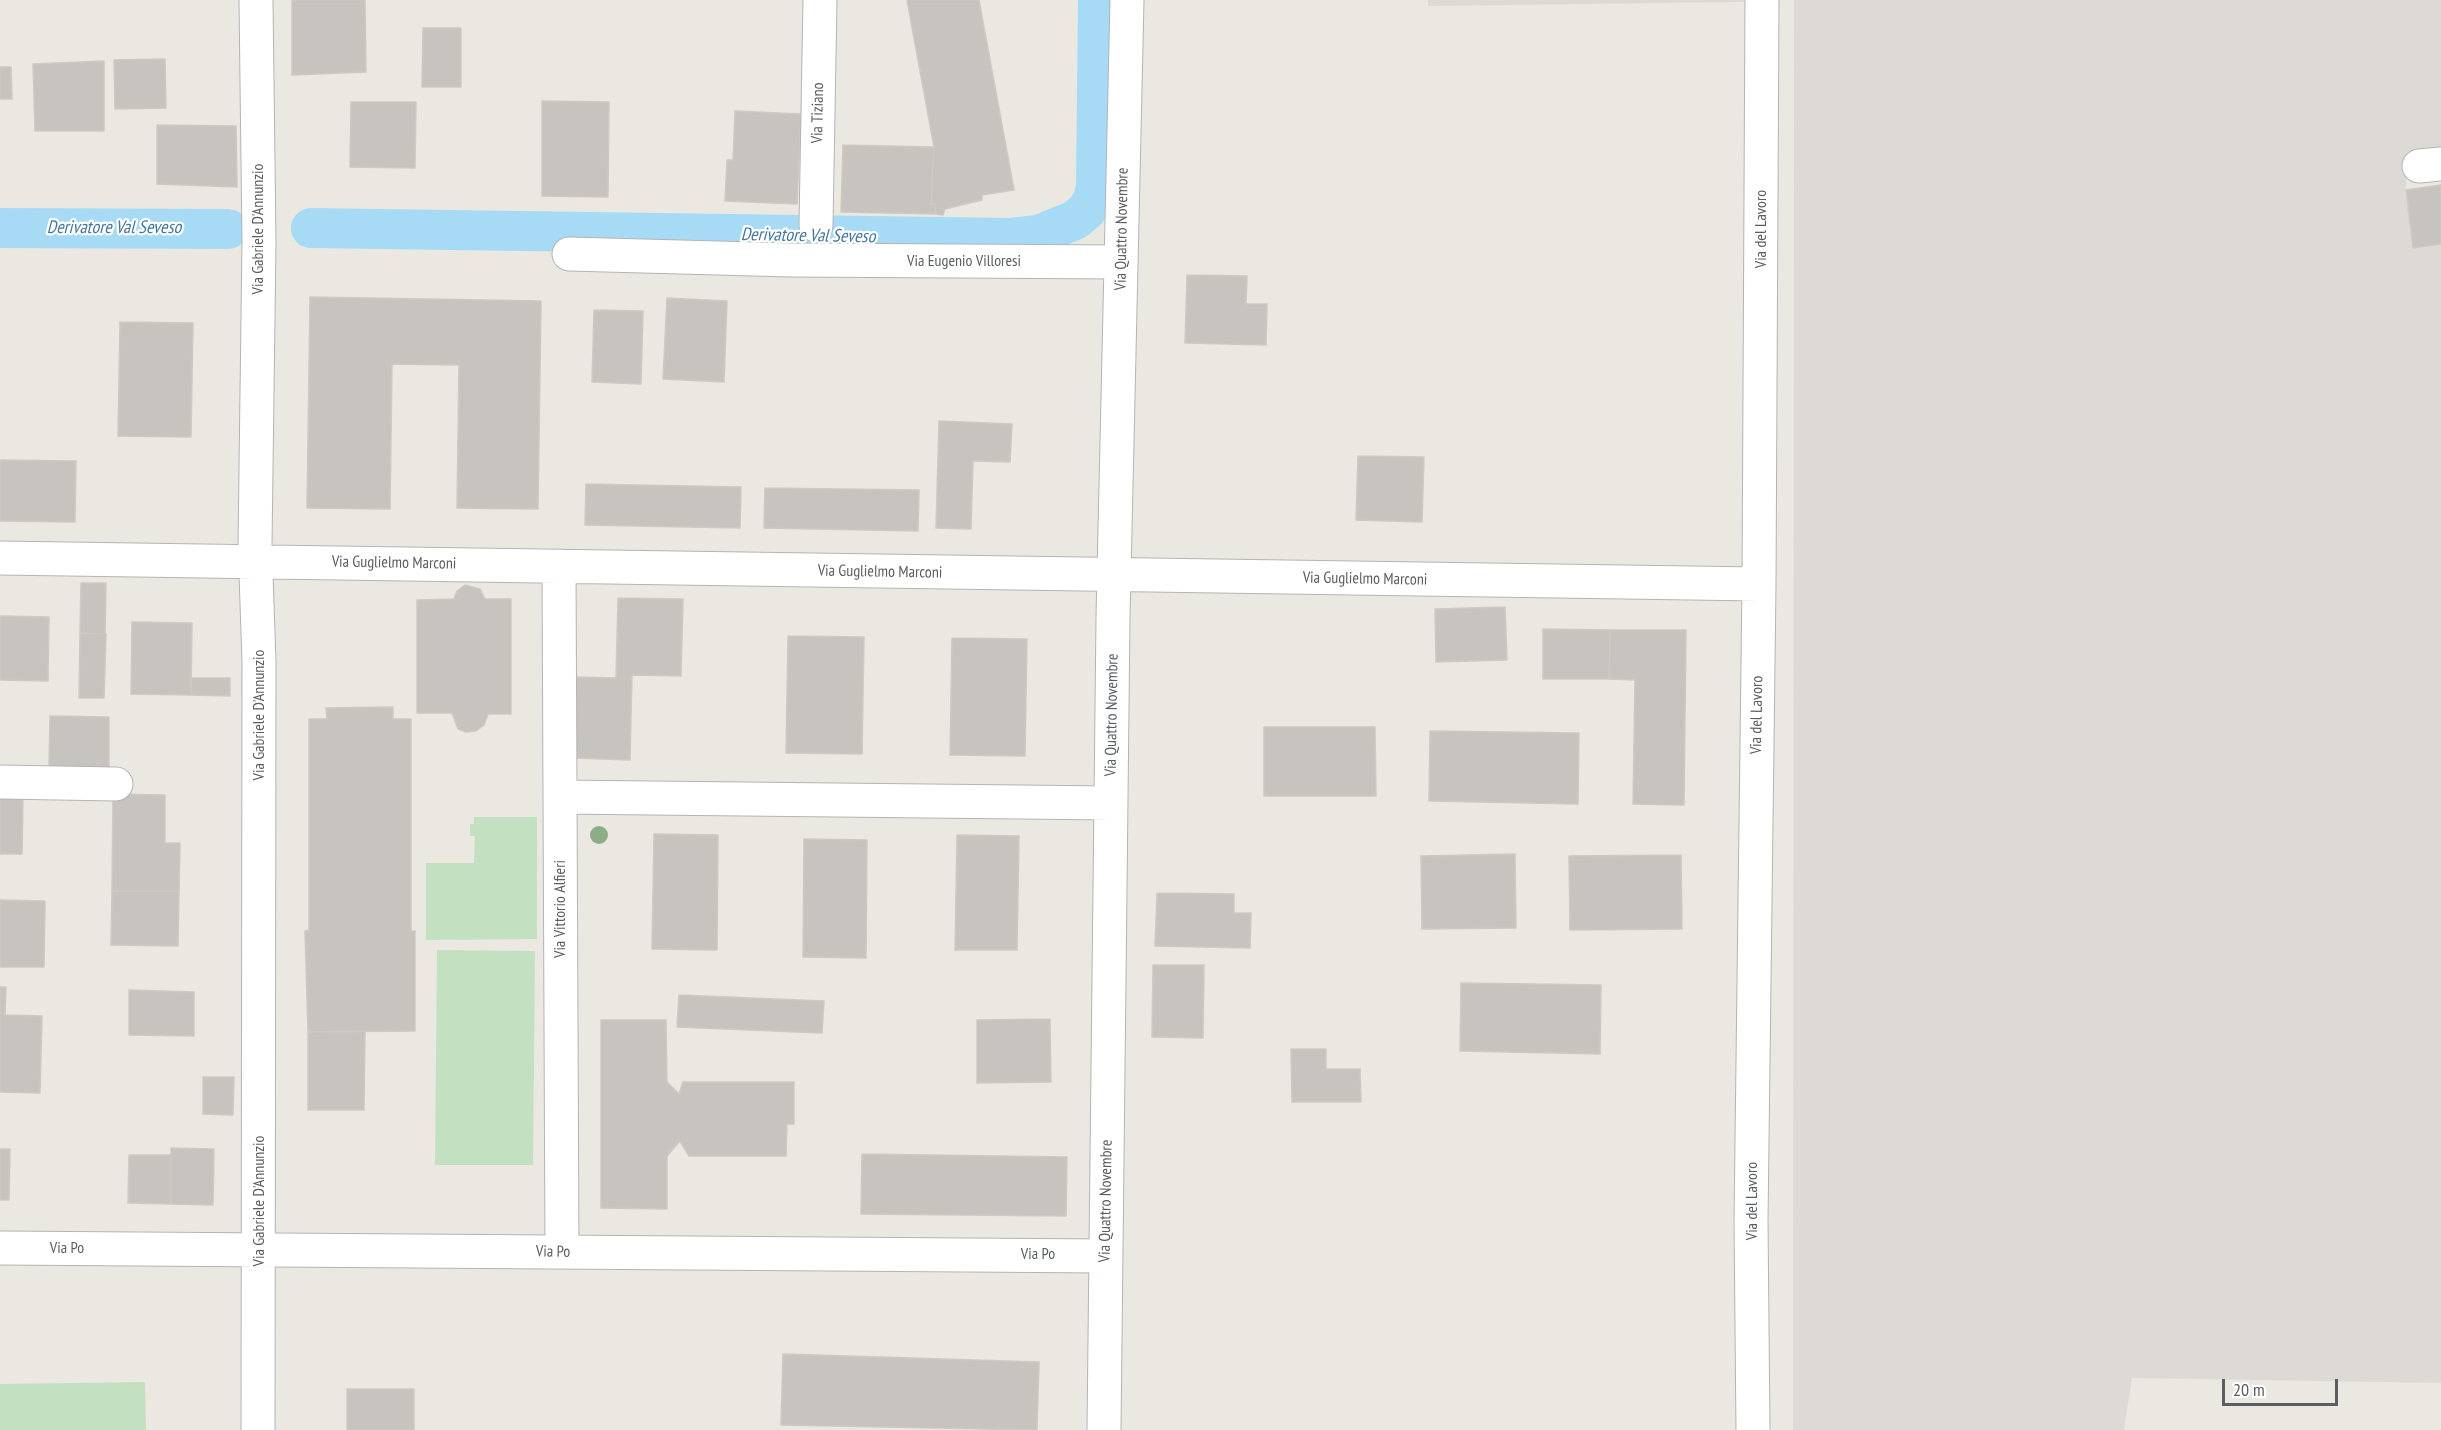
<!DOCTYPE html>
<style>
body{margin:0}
#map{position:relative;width:2441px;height:1430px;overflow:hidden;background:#ebe8e1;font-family:"PT Sans Narrow",sans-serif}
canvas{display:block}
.scale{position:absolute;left:2222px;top:1379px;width:116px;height:27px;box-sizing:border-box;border:3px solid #5a5e61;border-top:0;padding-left:8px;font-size:18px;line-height:21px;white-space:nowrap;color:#5a5e61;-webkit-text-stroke:4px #fff;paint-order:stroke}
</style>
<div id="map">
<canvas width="2441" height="1430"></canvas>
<div class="scale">20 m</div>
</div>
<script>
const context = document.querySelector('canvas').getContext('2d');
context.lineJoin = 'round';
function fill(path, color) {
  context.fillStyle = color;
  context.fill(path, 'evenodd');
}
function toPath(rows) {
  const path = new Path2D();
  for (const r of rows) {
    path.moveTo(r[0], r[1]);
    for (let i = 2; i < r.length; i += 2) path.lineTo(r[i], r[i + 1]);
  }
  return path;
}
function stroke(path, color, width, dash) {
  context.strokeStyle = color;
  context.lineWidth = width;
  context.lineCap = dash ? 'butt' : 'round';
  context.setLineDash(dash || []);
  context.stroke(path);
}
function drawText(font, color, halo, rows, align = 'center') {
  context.font = font + ' "PT Sans Narrow",sans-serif';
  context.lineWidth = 4.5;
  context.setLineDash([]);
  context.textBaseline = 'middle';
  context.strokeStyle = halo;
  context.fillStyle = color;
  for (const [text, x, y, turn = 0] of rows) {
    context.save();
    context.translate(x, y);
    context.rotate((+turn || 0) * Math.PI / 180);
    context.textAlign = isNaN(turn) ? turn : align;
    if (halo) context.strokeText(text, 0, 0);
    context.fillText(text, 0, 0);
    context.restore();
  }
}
fill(toPath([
 [1428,0,1744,0,1744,2,1428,6],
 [1794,0,2441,0,2441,149,2407,155,2406,190,2413,248,2441,244,2441,1383,2132,1378,2124,1430,1793,1430]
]), '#dddad6');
fill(toPath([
 [474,817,537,817,537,939,426,940,426,863,474,863,475,836,470,836,470,824,474,824],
 [437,950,535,951,533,1165,435,1165],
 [145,1382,146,1430,0,1430,0,1384]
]), '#c3e0c0');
stroke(toPath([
 [0,228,228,229],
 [311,228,1011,238,1038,235,1075,220,1086,211,1093,200,1096,186,1098,0]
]), '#a7dbf5', 40);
const building = toPath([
 [292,0,365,0,366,72,292,75,292,0],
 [907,0,979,0,1014,190,982,195,982,200,945,209,943,215,936,214,935,204,931,204,934,147,907,0],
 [423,28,461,28,461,87,422,87,423,28],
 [165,59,166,108,115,109,114,60,165,59],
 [104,61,104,131,35,131,33,64,104,61],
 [0,67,11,67,12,99,0,99,0,67],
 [542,101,609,102,608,197,542,196,542,101],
 [351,102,416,102,415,168,350,167,351,102],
 [735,111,801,114,797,204,725,201,727,160,733,160,735,111],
 [157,125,236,126,237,187,157,184,157,125],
 [843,145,934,147,931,204,935,204,936,214,841,212,843,145],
 [2441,185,2441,244,2413,248,2406,190,2441,185],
 [1187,275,1247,276,1246,304,1267,304,1266,345,1185,343,1187,275],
 [310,297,541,301,538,509,457,508,459,365,392,364,390,509,307,508,310,297],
 [667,298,727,301,724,382,663,379,667,298],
 [594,310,643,311,641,384,592,382,594,310],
 [120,322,193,323,191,437,118,436,120,322],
 [939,421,1012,424,1010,462,973,461,971,529,936,528,939,421],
 [1358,456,1424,457,1422,522,1356,520,1358,456],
 [0,460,76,461,75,522,0,521,0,460],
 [586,484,741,487,740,528,585,525,586,484],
 [765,488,919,490,918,531,764,528,765,488],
 [81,583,106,583,105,634,80,633,81,583],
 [465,585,480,589,485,599,511,599,511,714,488,714,484,725,476,731,466,732,458,729,452,713,417,713,417,600,454,599,457,591,465,585],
 [618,598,683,599,681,676,632,675,630,760,574,758,576,677,616,678,618,598],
 [1505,607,1507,660,1436,662,1435,609,1505,607],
 [0,616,49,617,48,681,0,680,0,616],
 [132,622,192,623,191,695,131,694,132,622],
 [1543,629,1610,630,1609,679,1543,679,1543,629],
 [1610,630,1686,630,1684,805,1633,804,1635,680,1609,679,1610,630],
 [80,633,106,634,104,698,79,698,80,633],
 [788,636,864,637,862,754,786,753,788,636],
 [952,638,1027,639,1025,756,950,755,952,638],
 [191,678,230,678,230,696,191,695,191,678],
 [393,707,393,719,411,719,411,931,415,931,415,1031,308,1032,305,931,309,930,309,719,327,719,326,708,393,707],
 [50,716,109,717,109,773,49,772,50,716],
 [1264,727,1375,727,1376,796,1264,796,1264,727],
 [1430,731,1579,733,1578,804,1429,801,1430,731],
 [0,794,23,794,22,854,0,854,0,794],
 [113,794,165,795,165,843,180,843,179,891,112,891,113,794],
 [654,834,718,835,717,950,652,949,654,834],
 [957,835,1019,836,1017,950,955,950,957,835],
 [804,839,867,840,866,958,803,957,804,839],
 [1515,854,1516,928,1422,929,1421,856,1515,854],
 [1681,855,1682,929,1570,930,1569,856,1681,855],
 [112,891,179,891,178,946,111,945,112,891],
 [1157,893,1234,894,1234,913,1251,913,1250,948,1155,946,1157,893],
 [0,900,45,901,44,967,0,967,0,900],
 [1153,965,1204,965,1203,1038,1152,1037,1153,965],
 [1461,983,1601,985,1600,1054,1460,1051,1461,983],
 [0,987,6,987,5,1015,42,1016,40,1093,0,1092,0,987],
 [129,990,194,992,194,1036,129,1035,129,990],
 [679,995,824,1001,822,1033,677,1027,679,995],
 [1050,1019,1051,1082,977,1083,977,1020,1050,1019],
 [601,1020,666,1020,667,1082,679,1094,683,1082,794,1082,794,1124,787,1124,786,1156,689,1156,680,1141,667,1156,667,1209,601,1208,601,1020],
 [365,1031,364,1110,308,1110,308,1032,365,1031],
 [1291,1049,1326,1049,1326,1069,1360,1069,1361,1102,1292,1102,1291,1049],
 [203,1077,234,1077,233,1115,203,1114,203,1077],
 [171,1148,214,1149,213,1205,171,1204,171,1148],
 [0,1149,10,1149,9,1200,0,1200,0,1149],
 [862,1154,1067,1157,1066,1216,861,1214,862,1154],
 [129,1155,171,1155,171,1204,128,1203,129,1155],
 [783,1354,1039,1362,1037,1430,781,1425,783,1354],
 [347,1389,414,1389,414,1430,347,1430,347,1389]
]);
fill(building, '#c7c3be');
stroke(building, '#cfc9c1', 1.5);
const minor = toPath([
 [256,0,259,242,255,545,259,662,258,1430],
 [2419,166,2441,164],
 [816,225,820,0],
 [569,254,791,260,1121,262],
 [0,558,1759,584],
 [559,566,562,1252],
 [0,782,116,784],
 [560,797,1111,803],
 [0,1248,1105,1256],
 [1104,1430,1113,618,1127,0],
 [1753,1430,1751,1221,1759,584,1762,0]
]);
stroke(minor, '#b2b4b8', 35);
stroke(minor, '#fff', 33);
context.fillStyle = '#8dad86';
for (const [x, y] of [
 [599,835]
]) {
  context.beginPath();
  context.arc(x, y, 9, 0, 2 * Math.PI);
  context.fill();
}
drawText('16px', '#5a5e61', '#fff', [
 ["Via Tiziano",818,113,-89],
 ["Via Gabriele D'Annunzio",258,229,-90],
 ["Via Quattro Novembre",1122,229,-89],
 ["Via del Lavoro",1761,229,-90],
 ["Via Eugenio Villoresi",964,261],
 ["Via Guglielmo Marconi",394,563,1],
 ["Via Guglielmo Marconi",880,572,1],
 ["Via Guglielmo Marconi",1365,579,1],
 ["Via Gabriele D'Annunzio",259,715,-90],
 ["Via Quattro Novembre",1112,715,-89],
 ["Via del Lavoro",1757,715,-89],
 ["Via Vittorio Alfieri",560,909,-90],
 ["Via Gabriele D'Annunzio",259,1201,-90],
 ["Via Quattro Novembre",1106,1201,-89],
 ["Via del Lavoro",1752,1201,-90],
 ["Via Po",67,1248],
 ["Via Po",553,1252,1],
 ["Via Po",1038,1254]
]);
drawText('italic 18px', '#44789c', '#fff', [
 ["Derivatore Val Seveso",114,228],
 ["Derivatore Val Seveso",808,236,1]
]);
</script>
